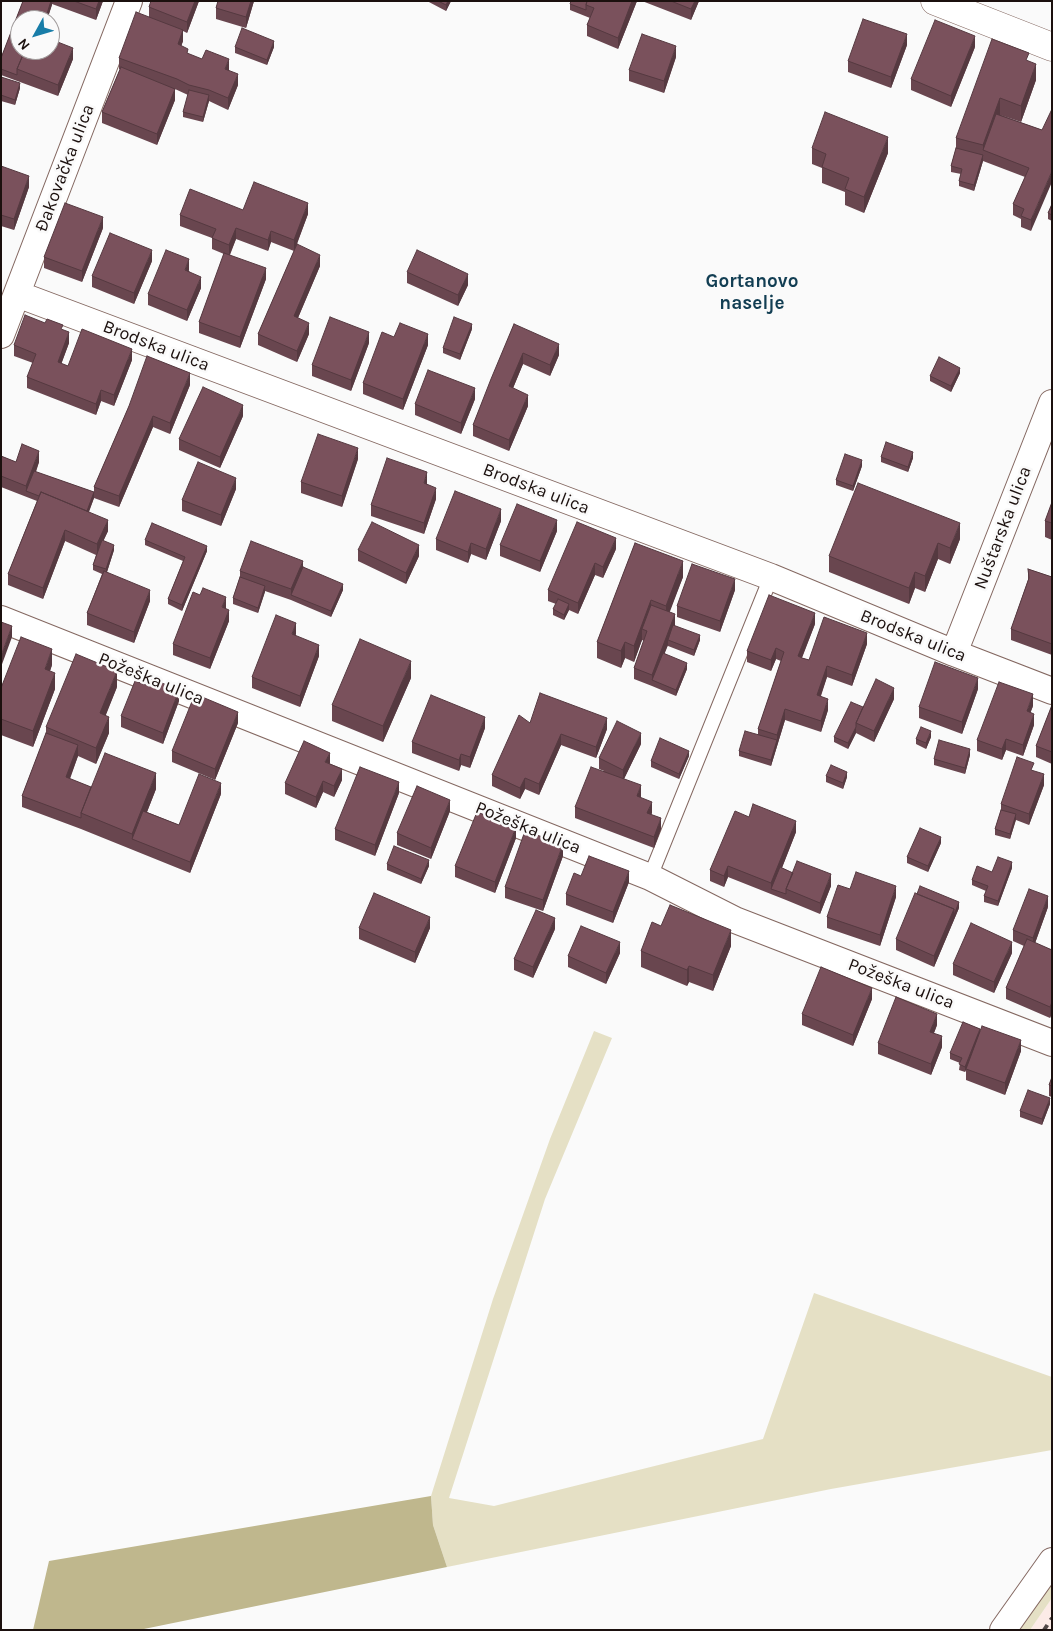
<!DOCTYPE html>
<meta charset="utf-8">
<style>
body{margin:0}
#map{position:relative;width:1053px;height:1631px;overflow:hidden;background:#fafafa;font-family:Karla,sans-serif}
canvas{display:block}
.frame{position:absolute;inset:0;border:2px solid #1b100e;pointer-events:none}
.north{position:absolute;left:10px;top:10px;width:50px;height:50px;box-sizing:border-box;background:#fafafa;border:1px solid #a19c9c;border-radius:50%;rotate:231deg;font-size:14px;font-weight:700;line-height:20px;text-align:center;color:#1b100e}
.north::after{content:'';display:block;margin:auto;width:18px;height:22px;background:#187da8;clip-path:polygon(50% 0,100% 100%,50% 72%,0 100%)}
</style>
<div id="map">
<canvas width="1053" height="1631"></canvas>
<div class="frame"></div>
<div class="north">N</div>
</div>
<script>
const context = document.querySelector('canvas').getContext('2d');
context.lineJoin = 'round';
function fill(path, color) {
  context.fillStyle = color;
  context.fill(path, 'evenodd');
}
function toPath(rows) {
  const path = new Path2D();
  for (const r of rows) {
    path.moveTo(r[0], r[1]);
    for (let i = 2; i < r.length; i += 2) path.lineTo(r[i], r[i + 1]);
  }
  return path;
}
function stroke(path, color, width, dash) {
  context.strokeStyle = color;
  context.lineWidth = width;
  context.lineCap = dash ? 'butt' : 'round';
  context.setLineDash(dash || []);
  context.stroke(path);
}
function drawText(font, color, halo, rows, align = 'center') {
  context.font = font + ' Karla,sans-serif';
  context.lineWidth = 5;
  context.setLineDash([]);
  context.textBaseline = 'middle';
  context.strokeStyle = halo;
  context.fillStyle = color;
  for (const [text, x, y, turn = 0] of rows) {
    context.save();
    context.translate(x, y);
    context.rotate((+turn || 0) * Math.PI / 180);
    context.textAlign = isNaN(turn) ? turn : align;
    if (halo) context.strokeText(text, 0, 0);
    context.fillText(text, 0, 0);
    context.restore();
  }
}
fill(toPath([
 [1052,1598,1052,1630,1030,1630]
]), '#fcebe7');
fill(toPath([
 [594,1031,612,1038,545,1199,449,1498,494,1506,763,1439,814,1293,1052,1377,1052,1450,831,1489,447,1567,433,1525,431,1496,493,1299,550,1139],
 [1052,1574,1052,1598,1030,1630,1014,1630]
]), '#e5e0c5');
fill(toPath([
 [431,1496,433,1525,447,1567,139,1630,33,1630,49,1561]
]), '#bfb78d');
const service = toPath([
 [650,877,771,577]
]);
const minor = toPath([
 [17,294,771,577,954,653,1052,691],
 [1,335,129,1],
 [1,619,650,877,735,920,1052,1043],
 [954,653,1052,403],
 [1003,1630,1052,1561]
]);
const secondary = toPath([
 [935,1,1052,47]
]);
stroke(service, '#846861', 16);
stroke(minor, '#846861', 28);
stroke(secondary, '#846861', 29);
stroke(service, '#fff', 14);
stroke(minor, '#fff', 26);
stroke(secondary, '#fff', 28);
stroke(toPath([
 [1044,1630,1052,1618]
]), '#524948', 4, [6, 6]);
fill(toPath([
 [23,1,103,1,96,20,52,4,47,20,20,20,20,50,73,59,58,96,1,75,1,58],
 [199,1,187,33,183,31,183,41,181,46,188,54,229,70,238,85,228,110,209,101,203,122,183,117,183,112,188,95,175,89,175,100,157,145,102,123,102,112,120,69,119,69,119,58,149,17,149,7],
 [218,1,254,1,246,28,216,19,216,8],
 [427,1,451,1,446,11],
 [637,1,618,49,587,36,587,25,590,18,570,10,570,4],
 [642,1,699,1,691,20],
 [907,45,891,88,848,72,848,61],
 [235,47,274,47,267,65,235,53],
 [975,47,951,107,911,90,911,79],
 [676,57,664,93,629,81,629,70],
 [1029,61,1036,80,1021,122,1000,115,1042,130,1031,231,1021,227,1021,219,1013,215,1013,204,1025,177,983,161,974,191,959,186,959,181,961,174,951,172,951,166,956,148,956,138],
 [1,77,20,88,15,105,1,101],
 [812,148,888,153,864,213,845,205,845,192,822,183,822,168,812,164],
 [1,166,29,187,14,230,1,226],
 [1052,204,1052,221,1048,219,1048,213],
 [243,210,308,214,297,244,320,266,298,318,309,334,297,362,258,345,258,334,294,251,271,242,268,251,236,239,230,255,266,279,240,348,199,333,199,322,224,254,212,249,212,238,180,226,180,215],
 [103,228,82,282,44,268,44,257],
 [152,261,134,304,92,287,92,276],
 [189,270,189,271,201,288,187,321,148,305,148,294],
 [407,272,468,285,458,306,407,283],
 [514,324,559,355,550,376,523,364,513,388,528,406,509,451,473,436,473,425],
 [472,329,460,360,443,353,443,348],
 [63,330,69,343,61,364,68,366,132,360,114,406,101,401,96,415,27,388,27,377,33,363,14,356,14,345],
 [394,337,428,345,403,410,363,394,363,383],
 [369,343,351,391,312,376,312,365],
 [960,373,951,392,930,381,930,376],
 [190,385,170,434,153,427,119,507,94,498,89,512,108,531,103,541,114,550,107,572,150,601,134,643,87,625,87,613,102,574,93,570,93,565,96,555,65,541,43,599,8,585,8,574,37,501,1,487,1,456,16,462,39,462,36,472,94,492,94,487,129,406],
 [475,399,461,434,415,415,415,404],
 [243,416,220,468,179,450,179,439],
 [881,457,913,458,908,472,881,462],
 [358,459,342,507,301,493,301,482],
 [862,466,853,491,836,485,836,480],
 [427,483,427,485,436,499,424,534,371,516,371,505],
 [236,489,221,526,182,511,182,500],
 [1052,502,1052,540,1045,537,1045,521],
 [501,521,486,560,471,554,468,563,436,550,436,539],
 [557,531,540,572,500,556,500,545],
 [960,539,950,564,938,559,925,592,915,588,909,604,829,572,829,556],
 [145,540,207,551,182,611,168,604,168,599,183,561,145,545],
 [635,543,683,577,669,612,675,626,700,640,694,656,668,646,668,645,664,653,687,669,676,696,652,686,634,679,634,668,644,641,642,640,634,662,625,658,621,668,597,658,597,642],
 [616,549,603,578,595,575,578,614,569,610,564,620,553,615,553,609,556,604,548,601,548,590],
 [358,550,419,556,406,584,358,561],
 [303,567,343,590,331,617,291,600,265,591,258,613,233,604,233,598,240,577,240,571],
 [1028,569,1052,577,1052,655,1011,640,1011,629,1028,580],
 [735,590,720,632,677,617,677,606],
 [226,609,229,621,210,669,173,655,173,644],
 [815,624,802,658,809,660,867,644,852,686,827,677,821,696,828,710,821,732,785,720,771,766,739,756,739,751,758,735,758,729,781,661,776,659,771,671,747,662,747,651],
 [296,634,296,636,319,656,300,707,252,688,252,677],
 [52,665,50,671,55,689,33,747,1,735,1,688],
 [411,678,383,742,332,721,332,705],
 [117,687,105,716,109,733,96,764,78,756,70,779,91,787,156,789,147,812,179,825,221,794,190,873,81,829,22,807,22,796,46,733,46,727],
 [978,689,962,734,919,718,919,707],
 [894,699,874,742,856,733,848,749,834,742,834,737,863,707],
 [179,701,163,744,121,727,121,716],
 [1052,705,1052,764,1036,757,1036,746],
 [1033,706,1030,713,1034,725,1023,756,1006,750,1002,760,977,751,977,740],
 [238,723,215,780,172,762,172,751],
 [530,723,607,729,596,758,561,745,539,795,525,789,520,799,492,786,492,775],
 [485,728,470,768,461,765,459,771,412,753,412,742],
 [931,737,926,749,916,744,916,739],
 [641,744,624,779,641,796,641,798,652,813,651,814,661,829,654,848,575,818,575,807,604,771,599,769,599,758],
 [970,755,965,774,934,765,934,759],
 [689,756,679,779,651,767,651,761],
 [330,764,342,780,334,797,323,792,316,808,285,794,285,783],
 [1034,771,1044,785,1029,825,1016,820,1010,839,995,835,995,829,1001,810,1001,804],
 [826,776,847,777,843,789,826,782],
 [399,793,375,856,335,840,335,829],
 [450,811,431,859,397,845,397,833],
 [749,817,796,832,782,868,793,873,831,886,820,914,786,900,728,877,724,887,710,881,710,870],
 [516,838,495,893,455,877,455,866],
 [941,843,928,872,907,863,907,857],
 [563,856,543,911,505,898,505,887],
 [387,864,429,866,421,884,387,870],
 [1012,868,998,906,984,902,984,896,986,891,972,885,972,880,992,872],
 [581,876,629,882,613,923,566,905,566,894],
 [1052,884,1052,897,1051,897,1051,886],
 [850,889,896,897,880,946,827,928,827,917],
 [1048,907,1035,943,1052,950,1052,1013,1050,1018,1006,999,1006,988,1024,946,1013,941,1013,930],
 [959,908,934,967,896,950,896,939],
 [661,926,731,946,713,991,689,982,687,986,641,967,641,951],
 [359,928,430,928,415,963,359,939],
 [555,929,533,978,514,970,514,959],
 [620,953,606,984,568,967,568,956],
 [1012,953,994,993,953,975,953,964],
 [872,999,853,1046,802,1025,802,1014],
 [937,1025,934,1033,942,1047,931,1075,878,1054,878,1043],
 [980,1032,1021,1051,1005,1095,966,1080,966,1070,965,1072,959,1070,960,1063,950,1059,950,1053],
 [1052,1077,1052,1097,1049,1096,1049,1085],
 [1050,1104,1042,1125,1020,1117,1020,1111]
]), '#69464f');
fill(toPath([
 [51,1,52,1,52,5,47,20,45,20],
 [99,1,103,1,96,20,96,9],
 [195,1,199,1,187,33,187,22],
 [251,1,254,1,246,28,246,17],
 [448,1,451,1,446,11,446,5],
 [632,1,637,1,618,49,618,38],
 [695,1,699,1,691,20,691,9],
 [183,30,183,41,178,56,178,44],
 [907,34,907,45,891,88,891,77],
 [975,36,975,47,951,107,951,96],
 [274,41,274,47,267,65,267,60],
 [676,46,676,57,664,93,664,81],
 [73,48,73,59,58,96,58,85],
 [229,59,229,70,225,80,225,69],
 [1036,64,1036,80,1021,122,1021,106],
 [238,74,238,85,228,110,228,98],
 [20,83,20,88,15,105,15,100],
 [175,89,175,100,157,145,157,134],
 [209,95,209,101,203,122,203,117],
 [1000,98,1000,115,986,151,983,150,983,145],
 [888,137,888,153,864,213,864,197],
 [983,155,983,161,974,191,974,185],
 [1052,171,1052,182,1031,231,1031,220],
 [29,176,29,187,14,230,14,219],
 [308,203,308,214,294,251,294,240],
 [103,217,103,228,82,282,82,271],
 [236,228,236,239,229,256,229,245],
 [271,231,271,242,268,251,268,240],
 [152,250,152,261,134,304,134,293],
 [320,255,320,266,294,327,294,316],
 [189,259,189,270,185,281,185,270],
 [266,268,266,279,240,348,240,337],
 [468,274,468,285,458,306,458,295],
 [201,277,201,288,187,321,187,310],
 [2,282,2,293,1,295,1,284],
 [309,323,309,334,297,362,297,351],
 [472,324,472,329,460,360,460,354],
 [69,332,69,343,58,373,58,362],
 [369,332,369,343,351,391,351,380],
 [428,334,428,345,403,410,403,399],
 [559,344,559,355,550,376,550,365],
 [132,349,132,360,114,406,114,395],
 [523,353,523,364,509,398,509,386],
 [960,368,960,373,951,392,951,386],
 [190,373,190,385,170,434,170,423],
 [475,388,475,399,461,434,461,423],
 [101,390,101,401,96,415,96,404],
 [528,395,528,406,509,451,509,440],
 [243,405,243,416,220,468,220,457],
 [153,416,153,427,119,507,119,496],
 [358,448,358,459,342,507,342,496],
 [39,451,39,462,28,492,26,491,26,486],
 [913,452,913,458,908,472,908,467],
 [862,460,862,466,853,491,853,486],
 [427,472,427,483,424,494,424,483],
 [236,478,236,489,221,526,221,515],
 [436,488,436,499,424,534,424,523],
 [94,492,94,498,85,521,85,515],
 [501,509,501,521,486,560,486,549],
 [108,520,108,531,97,555,97,544],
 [557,520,557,531,540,572,540,561],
 [960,523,960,539,950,564,950,548],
 [65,530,65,541,43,599,43,588],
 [616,538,616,549,603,578,603,567],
 [471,543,471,554,468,563,468,552],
 [938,543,938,559,925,592,925,576],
 [114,545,114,550,106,575,106,569],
 [419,545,419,556,406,584,406,573],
 [207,546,207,551,182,611,182,605],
 [303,561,303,572,291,595,291,589],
 [683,561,683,577,666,622,666,606],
 [595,563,595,575,578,614,578,603],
 [915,572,915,588,909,604,909,588],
 [735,579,735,590,720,632,720,621],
 [343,584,343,590,331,617,331,611],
 [265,586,265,592,258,613,258,608],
 [150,590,150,601,134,643,134,632],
 [226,597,226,608,222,618,222,607],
 [651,600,651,616,642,629,642,640,634,662,634,646],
 [569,604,569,610,564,620,564,615],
 [229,610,229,621,210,669,210,658],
 [815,613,815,624,798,667,798,656],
 [675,614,675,625,668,640,668,645,654,681,652,680,652,686,652,675],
 [296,623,296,634,292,645,292,634],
 [12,626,12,637,1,667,1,656],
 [867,633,867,644,852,686,852,675],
 [700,635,700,640,694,656,694,650],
 [625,642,625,658,621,668,621,651],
 [319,645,319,656,300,707,300,696],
 [776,648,776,659,771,671,771,660],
 [52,649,52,665,45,685,45,669],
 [411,661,411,678,383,742,383,726],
 [687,663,687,669,676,696,676,690],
 [827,666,827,677,817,706,817,695],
 [117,671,117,687,100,730,100,713],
 [55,673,55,689,33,747,33,731],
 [978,678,978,689,962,734,962,722],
 [894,688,894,699,874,742,874,731],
 [179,690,179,701,163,744,163,733],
 [1033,694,1033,706,1027,722,1027,711],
 [828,699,828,710,821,732,821,721],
 [785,709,785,720,771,766,771,760,777,740,777,735],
 [238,712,238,723,215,780,215,769],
 [1034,714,1034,725,1023,756,1023,745],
 [109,717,109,733,96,764,96,748],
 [485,717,485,728,470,768,470,757],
 [607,718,607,729,596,758,596,747],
 [856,727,856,733,848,749,848,743],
 [931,731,931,737,926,749,926,743],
 [641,733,641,744,623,781,623,770],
 [561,734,561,745,539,795,539,784],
 [1006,739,1006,750,1002,760,1002,749],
 [78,745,78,756,66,788,66,777],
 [970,749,970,755,965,774,965,768],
 [689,751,689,756,679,779,679,774],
 [330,753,330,764,325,762],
 [461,754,461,765,459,771,459,760],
 [342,769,342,780,334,797,334,786],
 [847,772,847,777,843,789,843,783],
 [156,773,156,789,136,840,132,839,132,834],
 [1044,774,1044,785,1029,825,1029,814],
 [525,778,525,789,520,799,520,788],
 [323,781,323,792,316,808,316,797],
 [399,782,399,793,375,856,375,845],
 [221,783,221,794,190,873,190,862],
 [641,785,641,796,637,808,637,796],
 [450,800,450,811,431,859,431,848],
 [652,802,652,813,647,824,647,813],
 [1016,814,1016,819,1010,839,1010,834],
 [661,818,661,829,654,848,654,837],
 [796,821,796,832,773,890,771,889,771,883],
 [516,827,516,838,495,893,495,882],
 [941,837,941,843,928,872,928,866],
 [563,844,563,856,543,911,543,900],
 [429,860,429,866,421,884,421,879],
 [1012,862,1012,868,998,906,998,901],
 [728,866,728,877,724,887,724,876],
 [629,871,629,882,613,923,613,912],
 [831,874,831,886,820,914,820,903],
 [896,886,896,897,880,946,880,935],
 [1048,896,1048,907,1033,949,1033,938],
 [959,902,959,908,934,967,934,956,954,909],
 [430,917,430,928,415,963,415,952],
 [555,918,555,929,533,978,533,967],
 [731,930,731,946,713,991,713,975],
 [620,942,620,953,606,984,606,973],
 [1012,942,1012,953,994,993,994,982],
 [689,966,689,982,687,986,687,970],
 [872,988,872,999,853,1046,853,1035],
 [1052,1002,1052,1013,1050,1018,1050,1007],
 [937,1014,937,1025,930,1043,930,1032],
 [980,1029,980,1035,965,1072,965,1067],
 [942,1036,942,1047,931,1075,931,1064],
 [1021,1040,1021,1051,1005,1095,1005,1083],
 [1050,1098,1050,1104,1042,1125,1042,1119]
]), '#553940');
const building = toPath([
 [23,1,51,1,45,20,20,20,20,50,25,50,17,69,17,75,1,69,1,58,23,1],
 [74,1,99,1,96,9,74,1],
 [151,1,195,1,187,22,149,7,151,1],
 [218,1,251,1,246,17,216,8,218,1],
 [438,1,448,1,446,5,438,1],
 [571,1,587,1,586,5,586,10,570,4,571,1],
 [587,1,632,1,618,38,587,25,594,8,586,5,587,1],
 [671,1,695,1,691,9,671,1],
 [136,12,183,30,178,44,188,49,187,53,202,59,206,50,229,59,225,69,238,74,228,98,209,90,189,85,177,79,119,58,136,12],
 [863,19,907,34,891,77,848,61,863,19],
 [935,20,975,36,951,96,911,79,935,20],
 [242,28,274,41,267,60,235,47,242,28],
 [642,34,676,46,664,81,629,70,642,34],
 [50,39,73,48,58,85,17,69,25,50,50,50,50,39],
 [992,39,1029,53,1026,60,1036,64,1021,106,1000,98,983,145,956,138,992,39],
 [121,67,175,89,157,134,102,112,121,67],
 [1,77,20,83,15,100,1,95,1,77],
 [189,90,209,95,203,117,183,112,189,90],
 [1052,109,1052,171,1031,220,1021,216,1024,209,1013,204,1029,168,983,150,996,114,1042,130,1052,109],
 [825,112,888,137,864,197,845,189,849,178,822,167,826,154,812,148,825,112],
 [956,148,983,155,974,185,959,181,962,169,951,166,956,148],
 [1,166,29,176,14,219,1,215,1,166],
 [254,182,308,203,294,240,271,231,268,240,236,228,229,245,212,238,216,229,180,215,190,189,243,210,254,182],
 [65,203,103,217,82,271,44,257,65,203],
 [1052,204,1052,215,1048,213,1052,204],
 [110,233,152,250,134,293,92,276,110,233],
 [297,244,320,255,294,316,309,323,297,351,258,334,297,244],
 [166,250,189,259,185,270,201,277,187,310,148,294,166,250],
 [417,250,468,274,458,295,407,272,417,250],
 [224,253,266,268,240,337,199,322,224,253],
 [25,315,45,323,47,319,63,325,61,329,69,332,58,362,68,366,82,329,132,349,114,395,101,390,96,404,27,377,36,354,14,345,25,315],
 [330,317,369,332,351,380,312,365,330,317],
 [454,317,472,324,460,354,443,348,454,317],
 [400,323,428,334,403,399,363,383,382,332,394,337,400,323],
 [514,324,559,344,550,365,523,353,509,386,528,395,509,440,473,425,491,379,514,324],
 [147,356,190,373,170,423,153,416,119,496,94,487,129,406,147,356],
 [939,357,960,368,951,386,930,376,939,357],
 [428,370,475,388,461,423,415,404,428,370],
 [203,387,243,405,220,457,179,439,203,387],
 [318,434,358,448,342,496,301,482,318,434],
 [886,442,913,452,908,467,881,457,886,442],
 [22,444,39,451,26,486,1,476,1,456,16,462,22,444],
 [845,454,862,460,853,486,836,480,845,454],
 [387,458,427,472,424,483,436,488,424,523,371,505,387,458],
 [198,462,236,478,221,515,182,500,198,462],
 [34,471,94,492,87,511,41,492,39,496,26,491,34,471],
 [858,483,960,523,950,548,938,543,925,576,915,572,909,588,829,556,858,483],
 [455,491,501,509,486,549,471,543,468,552,436,539,455,491],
 [41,492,108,520,97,544,65,530,43,588,8,574,41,492],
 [1052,502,1052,523,1045,521,1052,502],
 [517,504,557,520,540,561,500,545,517,504],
 [372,522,419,545,406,573,358,550,372,522],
 [577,522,616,538,603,567,595,563,578,603,548,590,577,522],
 [152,523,207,546,182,605,168,599,185,557,145,540,152,523],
 [102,540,114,545,106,569,93,565,102,540],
 [251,541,303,561,291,589,240,571,251,541],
 [635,543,683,561,666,606,651,600,634,646,625,642,621,651,597,642,635,543],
 [692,564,735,579,720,621,677,606,692,564],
 [303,567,343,584,331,611,291,595,303,567],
 [1028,569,1052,577,1052,644,1011,629,1029,578,1028,569],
 [104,571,150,590,134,632,87,613,104,571],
 [240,577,265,586,258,608,233,598,240,577],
 [203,588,226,597,222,607,229,610,210,658,173,644,193,592,200,595,203,588],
 [769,595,815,613,798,656,802,658,809,660,824,617,867,633,852,675,827,666,817,695,828,699,821,721,785,709,777,735,758,729,784,652,776,648,771,660,747,651,769,595],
 [558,599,569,604,564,615,553,609,558,599],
 [651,605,675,614,652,675,634,668,647,631,642,629,651,605],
 [276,615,296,623,292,634,319,645,300,696,252,677,276,615],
 [1,622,12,626,1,656,1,622],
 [673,625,700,635,694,650,668,640,673,625],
 [21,637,52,649,45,669,55,673,33,731,1,719,1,688,21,637],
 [360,639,411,661,383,726,332,705,360,639],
 [663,653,687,663,676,690,652,680,663,653],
 [76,654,117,671,100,713,109,717,96,748,46,727,76,654],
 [935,662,978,678,962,722,919,707,935,662],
 [152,679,179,690,163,733,121,716,135,681,149,686,152,679],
 [876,679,894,688,874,731,856,723,876,679],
 [999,682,1033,694,1027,711,1034,714,1023,745,1006,739,1002,749,977,740,999,682],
 [540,693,607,718,596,747,561,734,539,784,525,778,520,788,492,775,519,715,530,723,540,693],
 [195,694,238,712,215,769,172,751,195,694],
 [431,695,485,717,470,757,461,754,459,760,412,742,431,695],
 [851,702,863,707,856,723,856,727,848,743,834,737,851,702],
 [1052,705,1052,752,1036,746,1052,705],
 [617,721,641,733,623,770,599,758,617,721],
 [921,727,931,731,926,743,916,739,921,727],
 [745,731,777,740,771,760,739,751,745,731],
 [46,733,78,745,66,777,91,787,81,813,81,818,22,796,46,733],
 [660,738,689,751,679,774,651,761,660,738],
 [939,740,970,749,965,768,934,759,939,740],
 [304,741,330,753,325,762,342,769,334,786,323,781,316,797,285,783,304,741],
 [105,753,156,773,132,834,81,813,105,753],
 [1017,757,1034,763,1031,770,1044,774,1029,814,1001,804,1017,757],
 [831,765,847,772,843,783,826,776,831,765],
 [360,767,399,782,375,845,335,829,360,767],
 [591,767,641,785,637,796,652,802,647,813,661,818,654,837,575,807,591,767],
 [199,774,221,783,190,862,132,839,143,811,179,825,199,774],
 [417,786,450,800,431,848,397,833,417,786],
 [753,804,796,821,771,883,728,866,724,876,710,870,735,811,749,817,753,804],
 [1001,810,1016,814,1010,834,995,829,1001,810],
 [477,812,516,827,495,882,455,866,477,812],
 [920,828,941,837,928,866,907,857,920,828],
 [525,831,563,844,543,900,505,887,525,831],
 [394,846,429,860,421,879,387,864,394,846],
 [589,856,629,871,613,912,566,894,574,873,581,876,589,856],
 [998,857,1012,862,998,901,984,896,988,886,972,880,977,866,992,872,998,857],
 [797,861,831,874,820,903,786,889,797,861],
 [780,867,793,873,786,889,786,894,771,889,780,867],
 [856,872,896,886,880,935,827,917,838,885,850,889,856,872],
 [920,886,959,902,954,915,954,909,917,894,920,886],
 [1029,889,1048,896,1033,938,1013,930,1029,889],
 [374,893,430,917,415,952,359,928,374,893],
 [915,893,954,909,934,956,896,939,915,893],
 [670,905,731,930,713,975,689,966,687,970,641,951,652,922,661,926,670,905],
 [536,910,555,918,533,967,514,959,536,910],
 [971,923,1012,942,994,982,953,964,971,923],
 [581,926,620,942,606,973,568,956,581,926],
 [1027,939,1052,950,1052,1002,1050,1007,1006,988,1027,939],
 [821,967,872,988,853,1035,802,1014,821,967],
 [896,997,937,1014,930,1032,942,1036,931,1064,878,1043,896,997],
 [963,1022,980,1029,965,1067,959,1064,962,1058,950,1053,963,1022],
 [982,1026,1021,1040,1005,1083,966,1069,982,1026],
 [1052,1077,1052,1086,1049,1085,1052,1077],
 [1028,1090,1050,1098,1042,1119,1020,1111,1028,1090]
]);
fill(building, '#7a515c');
stroke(building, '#553940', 1);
drawText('18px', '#1b100e', '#fafafa', [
 ["Đakovačka ulica",65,168,-69],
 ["Brodska ulica",156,346,21],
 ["Brodska ulica",536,489,21],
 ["Nuštarska ulica",1003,528,-69],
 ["Brodska ulica",913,636,22],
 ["Požeška ulica",151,679,22],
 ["Požeška ulica",528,828,22],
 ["Požeška ulica",901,984,21]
]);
drawText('bold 19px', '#123e53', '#fafafa', [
 ["Gortanovo",752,282],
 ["naselje",752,304]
]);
</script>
